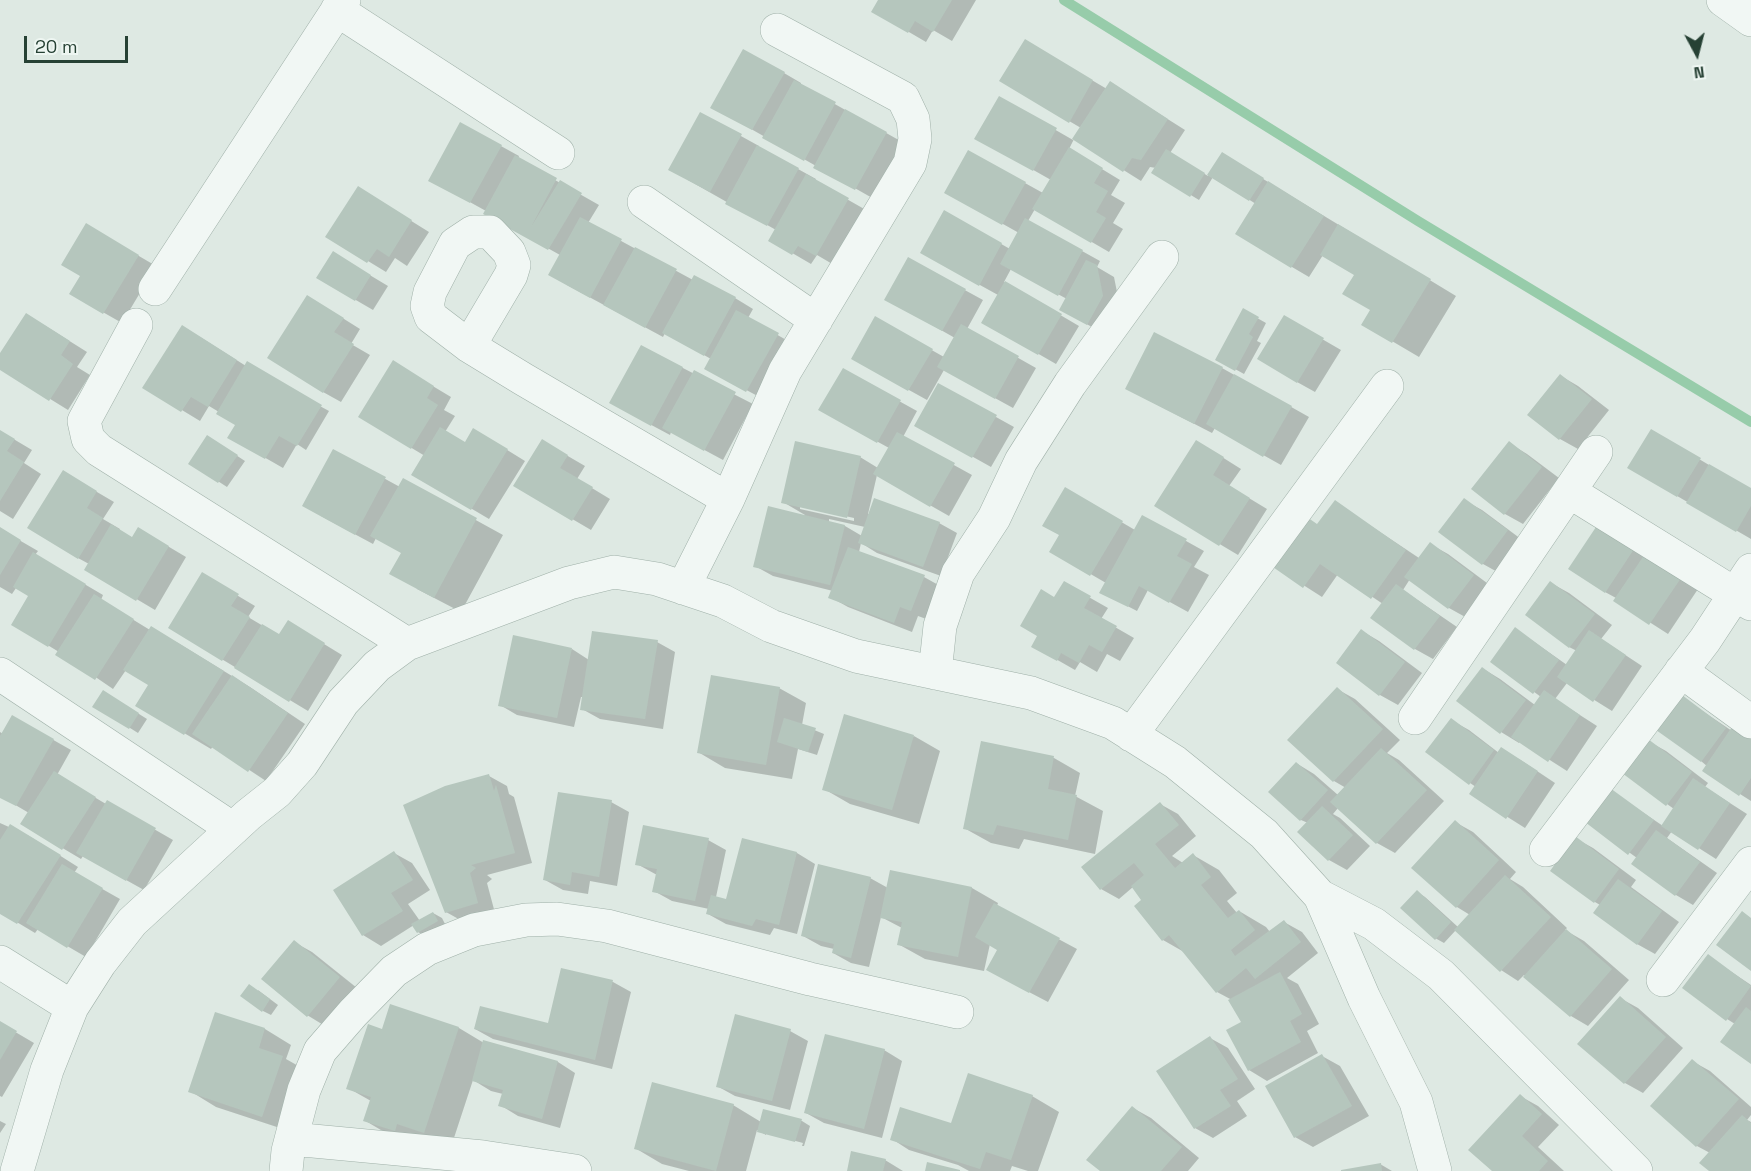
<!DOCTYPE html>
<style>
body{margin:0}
#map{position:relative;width:1751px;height:1171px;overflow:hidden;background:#dee9e3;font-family:"Space Grotesk",sans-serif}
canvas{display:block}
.north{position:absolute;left:1667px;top:24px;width:60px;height:60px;-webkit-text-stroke:4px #eef6f2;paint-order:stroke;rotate:173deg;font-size:16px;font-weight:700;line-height:24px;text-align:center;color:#264134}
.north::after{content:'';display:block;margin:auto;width:21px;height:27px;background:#264134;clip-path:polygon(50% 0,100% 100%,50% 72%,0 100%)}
.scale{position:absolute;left:24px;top:36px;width:104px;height:27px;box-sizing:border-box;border:3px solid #264134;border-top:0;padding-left:8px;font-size:18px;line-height:21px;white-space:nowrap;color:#264134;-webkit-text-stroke:4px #eef6f2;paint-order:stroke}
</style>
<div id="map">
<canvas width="1751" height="1171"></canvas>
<div class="north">N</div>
<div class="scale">20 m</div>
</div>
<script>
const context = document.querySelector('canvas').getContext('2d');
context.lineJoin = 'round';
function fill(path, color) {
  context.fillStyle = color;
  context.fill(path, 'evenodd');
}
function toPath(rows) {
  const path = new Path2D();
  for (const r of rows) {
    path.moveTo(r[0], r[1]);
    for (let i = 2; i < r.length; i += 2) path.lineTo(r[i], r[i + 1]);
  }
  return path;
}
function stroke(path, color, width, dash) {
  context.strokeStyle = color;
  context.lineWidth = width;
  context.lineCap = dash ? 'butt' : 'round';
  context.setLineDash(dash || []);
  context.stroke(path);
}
fill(toPath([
 [879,0,976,0,952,41,933,30,926,42,873,11],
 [1025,41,1107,89,1128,94,1185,130,1170,153,1208,176,1222,154,1456,296,1419,357,1363,324,1372,310,1356,275,1323,255,1309,277,1292,267,1256,204,1213,177,1199,200,1153,172,1156,168,1150,167,1141,181,1074,139,1069,149,1120,180,1111,195,1125,203,1113,223,1123,229,1109,252,1035,209,1028,221,1100,261,1097,267,1114,277,1120,307,1105,334,1079,320,1067,299,1011,269,1004,282,1079,326,1056,364,983,322,998,295,922,253,945,212,1010,249,1019,233,946,192,969,152,1043,193,1051,180,977,138,1000,98,1073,140,1081,128,1001,81],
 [784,73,801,83,801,85,904,143,874,199,730,117],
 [701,114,759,146,758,148,798,169,816,179,815,181,866,210,834,265,817,255,811,264,770,240,776,230,688,180],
 [461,124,519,156,518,159,599,205,588,223,693,280,735,298,753,309,748,318,795,345,765,400,724,378,711,359,665,333,663,337,567,285,560,255,485,213,486,211,448,190],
 [376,199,429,232,407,266,395,258,386,272,327,236],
 [86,225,156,266,122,323,71,294,82,276],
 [333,253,388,286,373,310,318,278],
 [908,259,983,300,967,329,1036,368,1013,408,944,370,927,400,853,359,875,318,944,357,955,338,886,299],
 [325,307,360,329,351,344,370,355,341,402,323,392],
 [1243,310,1266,323,1257,341,1261,343,1244,374,1217,359],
 [1284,317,1341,350,1315,392,1297,382],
 [44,325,87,352,77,367,90,375,68,410,0,368,0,356],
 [200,337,246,366,329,411,306,450,297,444,283,468,229,437,237,425,219,412,209,406,200,421,144,387],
 [642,347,753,404,723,460,671,432,670,435,629,413],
 [1222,368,1309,417,1281,465,1215,428,1212,433,1144,398],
 [843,370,917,411,903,437,972,475,949,516,877,475,868,514,939,523,957,533,941,576,877,553,861,543,859,552,924,577,942,587,929,620,918,616,912,632,848,607,830,597,833,591,773,576,755,566,805,515,783,502,860,457,878,468,889,448,820,410],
 [800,506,854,518,854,521,800,509],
 [829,519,865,527,862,536,845,526,829,522],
 [411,373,451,397,444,410,455,416,445,432,466,444,491,440,525,461,489,519,413,474,425,456,360,417],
 [1561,376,1578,386,1609,410,1578,449,1560,439,1529,415],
 [996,417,1014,427,991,467,916,425],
 [0,431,32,450,24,463,41,474,13,519,0,511],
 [1652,431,1751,490,1751,539,1629,468],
 [542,441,585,466,577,479,610,499,591,530,516,486],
 [216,442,245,461,227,487,190,463],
 [1509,443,1527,454,1559,478,1523,524,1505,514,1473,489],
 [334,451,400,487,403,480,503,535,461,612,417,589,402,553,376,538,373,544,321,516],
 [1214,452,1241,469,1229,486,1267,509,1238,555,1156,506],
 [63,472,114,502,103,519,120,529,119,531,133,539,139,529,186,557,155,610,86,569,89,564,78,558],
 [1065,489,1135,530,1143,517,1204,551,1194,567,1209,575,1188,612,1148,590,1137,611,1110,597,1106,583,1051,551,1061,535],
 [1464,500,1482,510,1525,542,1501,574,1483,564,1440,532],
 [1335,502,1419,558,1430,544,1448,554,1491,586,1467,618,1449,608,1410,579,1403,590,1457,627,1433,659,1415,649,1372,617,1383,604,1338,574,1322,597,1272,565,1319,525],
 [1600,523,1698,589,1668,634,1615,600,1616,598,1605,592],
 [0,529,38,551,35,555,103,595,101,600,150,630,178,643,250,687,305,724,266,781,213,746,211,749,137,705,150,684,126,670,113,689,59,652,13,624,31,595,16,588,12,594,0,587],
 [203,575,255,606,248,617,280,636,306,633,342,655,308,711,170,628],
 [1064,583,1108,608,1101,619,1134,638,1120,661,1107,654,1097,672,1080,662,1075,670,1033,646],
 [1551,583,1569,593,1612,625,1601,639,1642,666,1612,711,1567,683,1555,699,1597,726,1567,771,1520,741,1519,743,1501,732,1482,668,1500,679,1535,705,1541,697,1492,661,1516,629,1567,665,1577,651,1569,647],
 [1362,631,1379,641,1422,673,1398,705,1380,695,1338,663],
 [657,642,675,652,663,729,600,719,582,709,584,697,581,697,574,727,517,715,500,705,572,649,589,660],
 [779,688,806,703,802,725,824,734,817,755,798,749,792,779,725,768,698,752],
 [1337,689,1355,699,1400,740,1387,753,1399,760,1444,801,1395,853,1377,843,1338,808,1333,814,1340,818,1370,846,1347,870,1329,860,1308,823,1301,820,1296,763,1314,774,1338,795,1346,788,1334,781,1289,740],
 [104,692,147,719,138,733,95,706],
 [1682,697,1732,731,1751,735,1751,801,1740,794,1701,761],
 [13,717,71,750,57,775,106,804,107,802,173,840,144,890,83,856,81,859,22,824,29,813,0,796,0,732,3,734],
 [1451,720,1469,730,1499,753,1519,759,1555,783,1525,828,1471,794,1476,787,1470,783],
 [914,736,940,751,919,824,850,804,824,789],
 [1648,741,1666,751,1708,783,1705,787,1747,814,1716,859,1672,831,1667,838,1717,873,1693,905,1676,895,1637,858,1587,822,1610,790,1663,826,1674,809,1667,804],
 [982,743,1054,758,1080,773,1075,796,1103,811,1095,854,1024,839,1019,849,991,843,964,828],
 [489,776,507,786,509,794,514,797,532,863,487,875,492,879,487,883,495,913,464,922,446,912],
 [611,802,629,812,617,886,590,881,588,894,563,890,545,880],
 [1160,804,1178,814,1196,836,1172,856,1183,863,1193,855,1219,870,1237,893,1227,901,1237,913,1239,911,1266,927,1270,932,1284,922,1302,932,1318,953,1287,978,1298,984,1319,1024,1307,1031,1318,1053,1267,1081,1249,1070,1228,1031,1243,1022,1232,1000,1217,992,1184,952,1163,940,1143,900,1133,887,1119,899,1101,889],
 [1455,822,1473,832,1516,872,1510,879,1523,887,1567,928,1565,930,1584,941,1629,980,1588,1026,1571,1016,1524,975,1518,981,1501,970,1456,930,1444,943,1435,938,1417,892,1425,897,1458,927,1470,915,1457,907],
 [0,823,29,836,78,867,74,873,120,899,86,957,38,929,35,933,0,912],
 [1575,838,1593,848,1636,880,1631,887,1679,922,1655,954,1637,944,1600,905,1595,902],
 [708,840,726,850,716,897,727,900,743,840,797,853,815,864,797,934,774,928,770,935,726,924,708,914,709,909,672,901,654,891,657,875,637,864],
 [394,853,412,863,430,890,408,904,420,921,433,913,442,918,446,926,427,937,418,932,414,925,381,946,363,935,335,891],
 [870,878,888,888,972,888,998,903,997,906,1077,949,1048,1002,1006,980,999,949,990,944,984,971,925,959,898,944,902,928,881,917,869,967,851,963,833,953,834,949,821,946,803,936],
 [294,942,312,952,357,988,325,1026,307,1015],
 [1708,956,1751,985,1751,1063,1735,1024,1727,1019],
 [562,969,613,982,631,992,612,1069,493,1039,475,1029,549,1025],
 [258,990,278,1005,271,1015,263,1011],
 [1620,998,1638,1008,1683,1048,1643,1093,1625,1083],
 [216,1014,265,1029,291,1045,286,1059,309,1072,289,1131,216,1107,190,1091],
 [0,1023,34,1043,2,1097,0,1096],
 [459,1028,484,1043,558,1062,575,1073,560,1128,518,1116,500,1105,503,1094,491,1091,473,1080,451,1147,391,1136,364,1120,371,1101,348,1088,383,1031],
 [790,1031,808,1041,790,1110,735,1096,717,1086],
 [1210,1038,1228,1048,1255,1089,1237,1101,1247,1116,1213,1138,1195,1128],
 [884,1050,902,1061,882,1138,824,1123,806,1113],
 [1322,1056,1340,1066,1369,1116,1313,1147,1295,1137],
 [1692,1061,1710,1071,1751,1107,1751,1115,1747,1120,1751,1122,1751,1171,1711,1171,1710,1153,1697,1146,1652,1106],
 [1032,1096,1059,1112,1038,1171,1028,1171,1012,1166,1010,1171,969,1171,958,1165,909,1150,892,1139,952,1125],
 [1520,1096,1538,1106,1559,1125,1538,1147,1564,1171,1494,1171],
 [733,1105,761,1122,764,1110,802,1121,810,1126,804,1146,802,1146,803,1143,766,1133,766,1135,757,1130,746,1171,689,1171,662,1164,635,1148],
 [1133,1108,1151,1118,1199,1158,1188,1171,1102,1171],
 [0,1121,6,1124,0,1133],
 [885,1160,903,1171,848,1171],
 [1380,1164,1392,1171,1343,1171]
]), '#0003');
stroke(toPath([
 [1064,0,1418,221,1751,422]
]), '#97ccaa', 10);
fill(toPath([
 [878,0,952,0,933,32,915,21,908,33,871,12],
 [1025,39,1093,80,1069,123,999,81],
 [743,49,785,72,752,130,710,108],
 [794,80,836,102,804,161,762,138],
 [1110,81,1168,119,1141,160,1132,158,1123,172,1072,139],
 [999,96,1057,128,1033,171,974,139],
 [845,109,887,132,855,190,813,168],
 [700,112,742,134,710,192,668,170],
 [460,122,502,145,470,203,428,181],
 [757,145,799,168,767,226,725,204],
 [1069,147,1103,168,1094,183,1108,191,1096,212,1106,218,1091,243,1032,209],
 [1166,149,1205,173,1190,197,1151,173],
 [968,150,1026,182,1002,225,944,193],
 [1222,152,1264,178,1249,201,1207,175],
 [515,155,557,178,531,227,560,180,582,193,548,250,483,214],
 [806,174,849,198,816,256,798,246,792,255,768,241],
 [1268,181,1324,216,1291,268,1235,234],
 [358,186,412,220,389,257,377,249,367,263,325,237],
 [944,210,1002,243,979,286,920,253],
 [580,217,622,239,590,298,548,275],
 [1025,218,1083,250,1058,296,1000,264],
 [86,223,139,255,103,314,69,294,80,276,61,265],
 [1338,224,1431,279,1392,343,1361,325,1370,310,1342,294,1354,275,1320,255],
 [635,247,677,269,645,328,603,305],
 [333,251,371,275,355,301,316,278],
 [908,257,966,289,942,331,884,300],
 [1086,260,1097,265,1103,296,1087,325,1059,310],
 [694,275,736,297,704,356,662,333],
 [1005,281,1062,314,1038,355,981,323],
 [307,295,344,318,334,332,354,344,323,393,267,358],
 [1243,308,1259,317,1249,334,1253,337,1235,371,1215,360],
 [736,310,779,333,746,392,704,369],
 [26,313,70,341,61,355,73,364,49,401,0,370,0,353],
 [1284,315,1324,338,1297,383,1257,359],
 [875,316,933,349,908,391,851,359],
 [961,324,1019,356,995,399,937,367],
 [182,325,237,360,208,407,191,397,181,412,142,388],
 [1154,332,1223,367,1194,424,1125,389],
 [641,345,683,367,651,426,609,403],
 [393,360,434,386,427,398,438,405,411,449,358,417],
 [247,361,322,405,297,446,279,436,265,459,227,438,235,425,216,414],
 [843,368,901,400,877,443,818,410],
 [694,370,736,392,704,451,662,428],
 [1234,374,1292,406,1263,457,1206,424],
 [1560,374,1592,399,1559,440,1527,415],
 [938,383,997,415,972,458,914,426],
 [440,427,465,442,473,428,508,449,471,510,411,475],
 [1651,429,1701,458,1677,497,1627,468],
 [0,430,15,439,7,451,24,462,0,501],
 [897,432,955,463,930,507,873,474],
 [207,435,238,455,218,483,188,464],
 [542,439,568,455,560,468,593,487,572,521,513,486],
 [1196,440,1224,457,1213,475,1250,498,1219,546,1154,506],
 [795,441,861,456,847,518,781,503],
 [1509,441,1542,467,1504,515,1471,489],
 [333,449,386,477,355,535,302,506],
 [1709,464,1751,488,1751,506,1736,532,1686,503],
 [63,470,97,491,87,508,103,518,78,559,27,528],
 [403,478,477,518,434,598,389,574,401,553,370,536],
 [1065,487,1123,521,1090,576,1049,552,1059,535,1042,526],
 [874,498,940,522,923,567,858,543],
 [1464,498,1508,530,1482,565,1438,532],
 [1335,500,1406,550,1371,599,1320,564,1303,588,1270,565,1304,515,1317,524],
 [768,506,845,525,830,585,753,567],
 [1142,515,1187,539,1177,556,1192,564,1169,603,1139,586,1128,607,1099,593],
 [1600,521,1636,546,1605,593,1568,569],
 [111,524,132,537,138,527,169,546,136,601,84,570],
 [0,527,21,540,0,575],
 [1430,542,1474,575,1448,609,1404,577],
 [848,547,925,575,911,611,900,607,894,623,828,598],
 [33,552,86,584,48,647,11,625,28,596,13,587],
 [1645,554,1681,578,1649,625,1613,601],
 [202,572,239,594,231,606,250,617,222,661,168,628],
 [1064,581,1091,596,1084,608,1117,626,1102,652,1089,645,1079,663,1061,653,1057,661,1031,647,1037,636,1020,626,1041,589,1054,597],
 [1550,581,1595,614,1569,648,1525,615],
 [1396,584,1440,616,1414,650,1370,618],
 [94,594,134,619,95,680,55,655],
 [288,620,325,643,289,702,234,668,262,624,279,634],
 [151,626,224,671,184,735,135,706,148,685,123,670],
 [1515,627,1559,660,1533,694,1490,662],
 [1361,629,1405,662,1379,696,1336,663],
 [1589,630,1626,655,1593,702,1557,677],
 [592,631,658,640,645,719,580,710],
 [513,635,572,648,557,718,498,706],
 [1482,667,1526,700,1500,734,1456,701],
 [232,675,288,713,248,772,192,734],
 [711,675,780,687,766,765,697,753],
 [1337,687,1383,729,1333,782,1287,740],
 [103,690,139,713,129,729,92,707],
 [1544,690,1580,715,1548,762,1511,737],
 [1682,695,1726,728,1701,762,1656,730],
 [844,714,914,735,892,810,822,790],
 [12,715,54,739,16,806,0,798,0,736],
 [784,718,816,728,808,752,777,742],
 [1451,718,1494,750,1469,785,1425,752],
 [1734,724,1751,735,1751,778,1739,796,1702,771],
 [1648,739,1692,772,1666,806,1622,773],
 [981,741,1054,756,1048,789,1077,795,1068,840,997,825,993,835,963,829],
 [1501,747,1538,771,1506,819,1469,794],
 [1381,748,1427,790,1376,844,1330,802],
 [1296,762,1328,790,1300,821,1268,792],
 [54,771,96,797,62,850,20,824],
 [489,774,494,791,496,785,515,853,471,865,476,868,470,873,478,903,445,913,403,805,445,786],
 [1693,778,1730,803,1698,850,1661,826],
 [1610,788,1654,820,1628,855,1585,822],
 [558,792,612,800,599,877,572,872,570,885,543,880],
 [107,800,156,828,126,881,76,853],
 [1160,802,1179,825,1155,844,1175,868,1193,853,1211,877,1201,885,1228,918,1239,910,1255,930,1231,950,1235,956,1284,920,1301,942,1255,979,1246,968,1216,993,1169,935,1162,941,1134,906,1141,900,1131,886,1144,875,1134,863,1100,890,1081,867],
 [1322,806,1353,835,1328,861,1297,832],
 [1455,820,1499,860,1456,908,1411,868],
 [10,824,61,855,17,924,0,914,0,840],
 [643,825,709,838,695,901,652,892,657,869,635,865],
 [1656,830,1700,862,1675,896,1631,864],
 [1575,836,1619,869,1594,903,1550,871],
 [742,838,797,852,779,925,756,919,752,926,706,914,711,895,726,899],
 [394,851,413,880,391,893,403,911,362,936,333,890],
 [62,864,103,888,67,948,26,923],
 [818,864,871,877,851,958,832,953,834,944,801,936],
 [890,870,972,887,958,957,897,945,902,922,880,918],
 [1505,875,1551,917,1500,972,1454,930],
 [1618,879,1662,911,1637,945,1593,913],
 [1417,890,1451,922,1435,940,1400,908],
 [994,903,1060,938,1029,993,986,970,997,950,975,937],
 [1742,911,1751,918,1751,971,1716,945],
 [433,912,438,921,417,933,411,924],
 [1566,929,1612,969,1570,1017,1523,977],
 [294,940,340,977,307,1017,261,979],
 [1708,954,1751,986,1726,1021,1682,988],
 [561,968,613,980,595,1060,474,1029,480,1006,548,1023],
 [1280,972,1302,1014,1290,1021,1301,1042,1248,1071,1226,1030,1241,1022,1228,1000],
 [249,984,270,999,262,1012,240,996],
 [1620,996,1666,1037,1624,1084,1577,1044],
 [390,1004,459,1027,424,1133,397,1124,395,1131,363,1121,371,1097,346,1089,368,1024,382,1029],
 [1746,1007,1751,1011,1751,1064,1720,1042],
 [215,1012,265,1028,259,1048,283,1056,262,1117,188,1092],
 [735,1014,791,1029,772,1101,716,1087],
 [0,1021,17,1031,0,1060],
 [825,1034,885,1049,864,1129,804,1113],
 [1210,1036,1238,1079,1220,1090,1231,1106,1194,1129,1156,1071],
 [483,1040,558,1061,542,1119,498,1106,503,1090,472,1081],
 [1322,1054,1352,1106,1294,1138,1265,1086],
 [1692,1059,1739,1099,1696,1147,1650,1106],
 [968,1073,1033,1095,1011,1160,986,1152,980,1169,890,1140,900,1107,951,1123],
 [652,1082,734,1104,716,1171,634,1149],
 [1520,1094,1542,1114,1522,1136,1548,1161,1539,1171,1492,1171,1468,1150],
 [1132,1106,1182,1147,1161,1171,1100,1171,1086,1160],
 [763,1109,802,1119,795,1142,757,1132],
 [1742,1115,1751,1123,1751,1171,1709,1171,1699,1163],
 [851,1151,886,1159,883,1171,847,1171],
 [927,1162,960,1170,960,1171,925,1171],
 [1381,1163,1382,1171,1341,1171,1341,1170]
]), '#b5c6bd');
const minor = toPath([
 [1723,0,1751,20],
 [337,10,558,153],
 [644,202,816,320],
 [155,289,344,0],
 [136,325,84,421,88,439,99,450,407,644],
 [469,346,511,275,514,265,509,252,490,232,473,232,455,244,430,292,427,306,431,317,469,346,523,379,728,499],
 [1570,492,1751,604],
 [683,588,728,499,785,371,910,163,915,139,913,119,903,98,777,30],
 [1681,671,1751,722],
 [935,673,940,626,958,573,994,518,1021,461,1070,384,1162,257],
 [0,674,233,829],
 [1415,718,1596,452],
 [1131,735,1387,386],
 [1546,850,1705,640,1751,570],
 [1320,896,1374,924,1441,975,1636,1171],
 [0,962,72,1007],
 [1663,980,1751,863],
 [292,1139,483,1157,575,1171],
 [17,1171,47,1070,72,1007,100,963,132,922,248,815,277,792,302,764,343,702,377,666,407,644,569,583,614,572,657,579,723,601,771,626,856,656,1031,693,1113,723,1175,762,1264,834,1320,896,1364,998,1416,1102,1435,1171],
 [286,1171,288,1151,304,1090,320,1051,353,1013,394,971,427,949,474,930,526,920,557,919,607,926,810,979,957,1012]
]);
stroke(minor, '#9fb0a8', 34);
stroke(minor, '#f1f7f4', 33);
</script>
